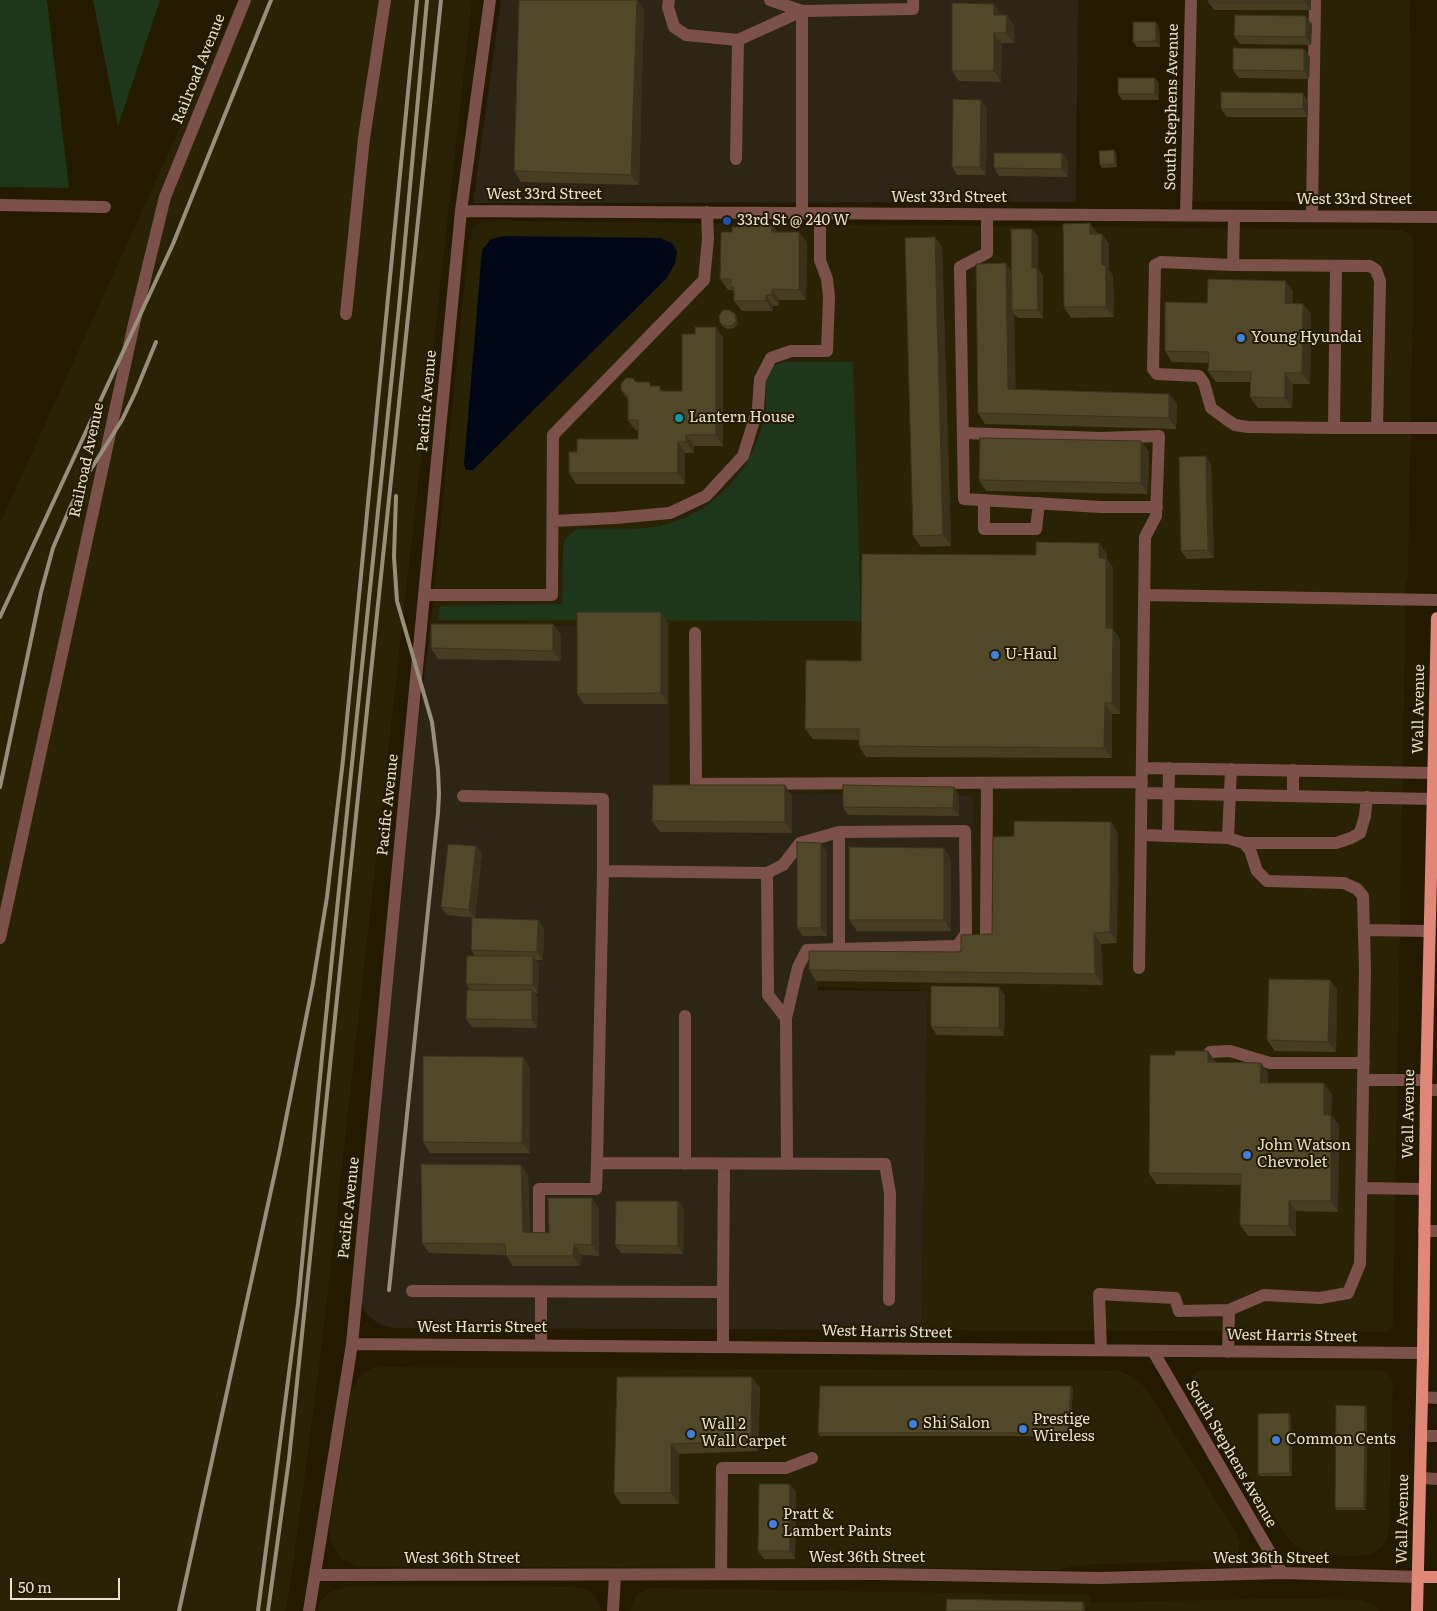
<!DOCTYPE html>
<style>
body{margin:0}
#map{position:relative;width:1437px;height:1611px;overflow:hidden;background:#231a00;font-family:Literata,serif}
canvas{display:block}
.scale{position:absolute;left:10px;top:1578px;width:110px;height:22px;box-sizing:border-box;border:2px solid #e7e1d0;border-top:0;padding-left:6px;font-size:15px;line-height:18px;white-space:nowrap;color:#e7e1d0;-webkit-text-stroke:4px #231a00;paint-order:stroke}
</style>
<div id="map">
<canvas width="1437" height="1611"></canvas>
<div class="scale">50 m</div>
</div>
<script>
const context = document.querySelector('canvas').getContext('2d');
context.lineJoin = 'round';
function fill(path, color) {
  context.fillStyle = color;
  context.fill(path, 'evenodd');
}
function toPath(rows) {
  const path = new Path2D();
  for (const r of rows) {
    path.moveTo(r[0], r[1]);
    for (let i = 2; i < r.length; i += 2) path.lineTo(r[i], r[i + 1]);
  }
  return path;
}
function stroke(path, color, width, dash) {
  context.strokeStyle = color;
  context.lineWidth = width;
  context.lineCap = dash ? 'butt' : 'round';
  context.setLineDash(dash || []);
  context.stroke(path);
}
function drawText(font, color, halo, rows, align = 'center') {
  context.font = font + ' Literata,serif';
  context.lineWidth = 4;
  context.setLineDash([]);
  context.textBaseline = 'middle';
  context.strokeStyle = halo;
  context.fillStyle = color;
  for (const [text, x, y, turn = 0] of rows) {
    context.save();
    context.translate(x, y);
    context.rotate((+turn || 0) * Math.PI / 180);
    context.textAlign = isNaN(turn) ? turn : align;
    if (halo) context.strokeText(text, 0, 0);
    context.fillText(text, 0, 0);
    context.restore();
  }
}
fill(toPath([
 [238,0,472,0,322,1345,291,1581,286,1611,0,1611,0,523],
 [1190,0,1410,0,1411,203,1185,201],
 [488,221,1401,230,1412,235,1414,243,1408,576,1406,580,1393,1323,1391,1330,1387,1332,921,1330,928,991,818,987,818,960,669,791,668,622,430,630,469,240,474,227,482,222],
 [381,1367,1119,1371,1134,1377,1146,1388,1237,1534,1240,1543,1239,1551,1234,1558,1227,1560,1079,1565,1057,1570,823,1566,797,1568,742,1568,357,1566,343,1560,337,1554,330,1539,330,1525,352,1387,363,1373,373,1368],
 [1200,1371,1383,1371,1389,1374,1393,1381,1389,1529,1386,1541,1382,1547,1374,1553,1361,1556,1320,1555,1308,1553,1294,1545,1287,1537,1192,1385,1192,1376,1194,1373],
 [348,1586,571,1587,582,1588,590,1591,598,1601,601,1611,317,1611,321,1601,330,1592],
 [650,1588,1087,1595,1090,1597,1090,1603,1288,1598,1361,1600,1371,1603,1380,1611,630,1611,635,1596]
]), '#2a2205');
fill(toPath([
 [501,0,1078,0,1076,202,473,203],
 [669,622,669,791,974,796,972,960,818,960,818,990,928,991,921,1330,395,1328,380,1325,366,1314,361,1301,417,735,430,630]
]), '#2d2515');
fill(toPath([
 [0,0,47,0,69,188,0,187],
 [93,0,160,0,118,126],
 [788,362,853,362,861,621,438,620,440,606,562,604,563,547,565,540,570,534,576,530,584,529,635,529,661,526,687,517,709,504,728,487,743,469,754,448,762,427,766,405,766,380,773,366,780,363]
]), '#1e361a');
fill(toPath([
 [504,236,660,238,672,243,677,251,675,264,666,279,473,470,466,470,464,464,482,250,491,239]
]), '#000818');
stroke(toPath([
 [669,0,668,7,674,27,686,35,738,40],
 [770,0,802,11,802,213],
 [736,159,738,40,802,11,913,9,913,0],
 [0,205,105,207],
 [461,211,1437,217],
 [987,214,987,253,960,267,964,499,1101,507,1157,507],
 [1186,215,1191,0],
 [1312,216,1315,0],
 [1233,265,1234,216],
 [346,314,364,138,385,0],
 [1334,428,1336,266],
 [1377,428,1380,281,1376,270,1370,266,1233,265,1161,262,1155,265,1153,369,1157,374,1199,376,1204,383,1211,408,1226,419,1235,425,1248,427,1334,428,1437,428],
 [964,433,1101,438,1159,436,1156,516,1145,537,1139,968],
 [984,500,984,529,1036,529,1039,503],
 [553,521,615,518,670,513,706,496,743,456,758,408,760,379,771,358,791,351,827,351,829,297,827,279,820,260,820,213],
 [425,595,552,595,553,435,704,280,708,239,707,212],
 [1144,595,1437,600],
 [695,633,696,784,1142,782],
 [1142,768,1433,773],
 [1142,793,1433,799],
 [463,796,603,799,603,871],
 [1293,796,1293,770],
 [1168,836,1169,768],
 [1228,838,1231,769],
 [1244,843,1336,843,1351,838,1360,833,1365,816,1367,797],
 [767,873,783,865,800,843,839,832],
 [1365,930,1429,931],
 [986,936,987,783],
 [0,938,133,328,165,197,245,0],
 [1210,1052,1230,1051,1270,1063,1364,1063],
 [1363,1080,1426,1080],
 [1426,1090,1437,1090],
 [597,1163,603,871,767,873,768,995,786,1018],
 [685,1164,685,1016],
 [787,1164,786,1018,798,967,807,950,839,949,957,946,966,934,965,831,839,832,839,949],
 [1361,1188,1424,1189],
 [1424,1231,1437,1231],
 [539,1235,539,1189,596,1189,597,1163,885,1164,890,1193,889,1300],
 [412,1291,723,1292,723,1346],
 [541,1292,541,1345],
 [723,1292,724,1164],
 [352,1344,1423,1353],
 [1101,1350,1099,1294,1175,1298,1179,1311,1229,1310,1264,1295,1320,1298,1348,1293,1360,1264,1365,970,1363,896,1357,889,1344,883,1267,881,1257,871,1250,850,1244,843,1228,838,1141,835],
 [1153,1351,1282,1573],
 [1228,1352,1229,1310],
 [1422,1397,1437,1398],
 [1421,1436,1437,1436],
 [1420,1478,1437,1479],
 [721,1574,722,1468,786,1468,812,1458],
 [315,1575,879,1574,1100,1578,1282,1573,1418,1577],
 [309,1611,352,1344,461,211,490,0],
 [613,1611,615,1575]
]), '#7c5149', 12);
stroke(toPath([
 [1418,1577,1437,1577],
 [1417,1611,1423,1353,1426,1090,1437,618]
]), '#e08777', 12);
stroke(toPath([
 [0,617,173,244,271,0],
 [0,787,41,592,53,548,70,508,84,480,122,420,135,393,156,342],
 [389,1290,438,813,439,794,438,770,432,722,397,601,394,557,396,496],
 [179,1611,279,1154,313,983,327,897,343,760,417,0],
 [258,1611,298,1304,325,1026,399,307,427,0],
 [268,1611,289,1459,441,0]
]), '#978f7b', 4);
fill(toPath([
 [637,0,644,10,639,185,521,182,514,171],
 [1311,0,1311,10,1214,10,1208,2],
 [994,4,1001,15,1007,15,1014,26,1014,43,1002,43,1001,82,959,81,952,71],
 [1156,22,1159,27,1160,47,1137,47,1133,42],
 [1312,24,1311,45,1240,44,1234,36],
 [1304,49,1310,57,1309,79,1239,78,1233,70],
 [1155,78,1159,83,1159,100,1122,100,1118,94],
 [1308,101,1308,117,1227,117,1221,109],
 [987,108,986,175,957,175,952,167],
 [1114,150,1116,153,1117,167,1102,168,1100,165],
 [1062,153,1068,161,1068,177,999,176,994,168],
 [772,225,777,232,807,242,806,300,779,300,779,306,773,306,773,311,742,311,734,301,734,293,732,290,728,290,720,279,732,232,740,227],
 [1032,229,1038,237,1038,269,1043,276,1043,318,1018,318,1014,314,1015,389,1169,394,1177,404,1176,429,985,424,978,413,1012,271],
 [1098,234,1102,234,1109,244,1109,270,1113,276,1114,317,1071,318,1064,307],
 [935,237,942,248,951,546,921,547,913,536],
 [1293,291,1293,303,1303,304,1311,314,1310,384,1293,384,1292,408,1258,408,1250,397,1250,382,1216,382,1208,371,1208,363,1172,362,1165,351,1207,303],
 [735,314,737,317,738,324,734,328,727,329,722,326,720,323],
 [723,337,723,446,694,446,694,453,685,453,685,484,576,484,569,473,577,452,638,439,638,430,635,430,628,420,628,400,621,390,636,382,653,386,664,391,682,391],
 [1141,441,1149,452,1148,494,986,491,979,480],
 [1211,464,1214,558,1187,559,1181,551],
 [1099,543,1107,554,1107,559,1113,568,1113,629,1120,639,1120,714,1112,714,1112,758,866,757,859,746,859,740,813,739,805,729,861,661,1036,555],
 [668,623,668,704,584,704,577,694],
 [553,624,561,635,561,661,438,659,431,648],
 [959,795,959,816,848,815,843,807],
 [792,796,792,833,660,832,652,821],
 [1111,822,1118,833,1117,943,1101,944,1103,985,816,981,809,970,961,952,992,934,1014,836],
 [476,846,482,854,475,918,447,915,441,907],
 [827,851,827,936,803,936,797,928],
 [951,859,951,931,857,931,849,920],
 [544,928,543,960,535,960,539,964,538,993,534,993,538,998,537,1028,472,1027,466,1019,470,990,466,984,475,956,471,950],
 [1330,980,1337,990,1336,1052,1275,1051,1267,1040],
 [1005,995,1004,1036,937,1035,931,1027],
 [1175,1055,1216,1062,1261,1063,1268,1073,1268,1083,1332,1094,1331,1115,1339,1125,1338,1212,1296,1211,1296,1236,1248,1236,1240,1225,1241,1185,1156,1184,1149,1173],
 [523,1057,530,1068,530,1153,430,1153,423,1142],
 [521,1165,528,1175,530,1233,549,1233,592,1198,599,1209,599,1256,582,1255,580,1266,513,1266,506,1255,429,1253,422,1243],
 [678,1201,684,1209,683,1254,621,1253,615,1245],
 [617,1377,760,1388,758,1451,679,1454,679,1504,621,1504,614,1493],
 [1073,1388,1070,1436,820,1436,818,1433],
 [1367,1408,1366,1510,1337,1510,1335,1508],
 [1289,1413,1291,1416,1292,1476,1260,1476,1258,1474],
 [790,1484,796,1492,795,1559,764,1559,758,1551]
]), '#463d23');
fill(toPath([
 [637,0,644,10,639,185,631,175],
 [1305,0,1311,0,1311,10,1305,2],
 [994,4,1001,14,1001,26,994,15],
 [1007,15,1014,26,1014,43,1006,33],
 [1306,16,1312,24,1311,45,1306,37],
 [1156,22,1159,27,1160,47,1156,41],
 [994,33,1002,43,1001,82,994,71],
 [1304,49,1310,57,1309,79,1304,71],
 [1155,78,1159,83,1159,100,1155,94],
 [1303,93,1308,101,1308,117,1303,109],
 [981,100,987,108,986,175,980,167],
 [1114,150,1116,153,1117,167,1115,164],
 [1062,153,1068,161,1068,177,1062,169],
 [1090,223,1098,234,1090,234],
 [772,225,780,236,772,232],
 [1032,229,1038,237,1038,269,1043,276,1043,318,1038,310,1032,268],
 [799,232,807,242,806,300,799,290],
 [1102,234,1109,244,1109,270,1113,276,1114,317,1106,307,1102,265],
 [935,237,942,248,951,546,943,535],
 [1006,263,1014,274,1012,310,1014,314,1016,400,1008,389],
 [1286,281,1293,291,1293,314,1285,303],
 [772,289,779,300,779,306,772,295],
 [766,295,773,306,773,311,766,301],
 [1303,304,1311,314,1310,384,1302,373],
 [735,314,737,317,738,324,734,328,732,326],
 [716,327,723,337,723,446,716,435],
 [1285,373,1293,384,1292,408,1285,398],
 [1169,394,1177,404,1176,429,1169,418],
 [686,435,694,446,694,453,686,442],
 [1141,441,1149,452,1148,494,1141,483],
 [678,442,685,453,685,484,678,473],
 [1206,456,1211,464,1214,558,1208,550],
 [1099,543,1107,554,1107,559,1113,568,1113,629,1120,639,1120,714,1112,703,1099,558],
 [661,612,668,623,668,704,661,693],
 [553,624,561,635,561,661,553,651],
 [1105,703,1112,714,1112,758,1104,748],
 [785,785,792,796,792,833,785,822],
 [954,787,959,795,959,816,953,808],
 [1111,822,1118,833,1117,943,1110,932],
 [821,843,827,851,827,936,821,928],
 [476,846,482,854,475,918,469,910],
 [944,848,951,859,951,931,944,920],
 [538,920,544,928,543,960,537,952],
 [1094,933,1101,944,1103,985,1095,974],
 [533,956,539,964,538,993,533,985],
 [1330,980,1337,990,1336,1052,1328,1042],
 [999,987,1005,995,1004,1036,999,1028],
 [532,990,538,998,537,1028,532,1020],
 [1208,1051,1216,1062,1216,1073,1208,1062],
 [523,1057,530,1068,530,1153,522,1143],
 [1261,1063,1268,1073,1268,1094,1260,1083],
 [1324,1083,1332,1094,1331,1115,1339,1125,1338,1212,1331,1201,1324,1115],
 [521,1165,528,1175,531,1243,523,1232],
 [592,1198,599,1209,599,1256,592,1245],
 [678,1201,684,1209,683,1254,678,1246],
 [1289,1201,1296,1211,1296,1236,1289,1226],
 [574,1244,582,1255,580,1266,573,1256],
 [752,1377,760,1388,758,1451,751,1441],
 [1071,1386,1073,1388,1070,1436,1068,1433],
 [1365,1406,1367,1408,1366,1510,1364,1508],
 [1289,1413,1291,1416,1292,1476,1290,1473],
 [671,1444,679,1454,679,1504,671,1493],
 [790,1484,796,1492,795,1559,790,1551],
 [1083,1602,1085,1605,1085,1611,1083,1611]
]), '#39321d');
const building = toPath([
 [519,0,637,0,631,175,514,171,519,0],
 [1208,0,1305,0,1305,2,1208,2,1208,0],
 [952,3,994,4,994,15,1007,15,1006,33,994,33,994,71,952,71,952,3],
 [1235,15,1306,16,1306,37,1234,36,1235,15],
 [1133,22,1156,22,1156,41,1133,42,1133,22],
 [1233,48,1304,49,1304,71,1233,70,1233,48],
 [1118,78,1155,78,1155,94,1118,94,1118,78],
 [1221,92,1303,93,1303,109,1221,109,1221,92],
 [953,99,981,100,980,167,952,167,953,99],
 [1114,150,1115,164,1100,165,1099,151,1114,150],
 [994,153,1062,153,1062,169,994,168,994,153],
 [1090,223,1090,234,1102,234,1102,265,1106,265,1106,307,1064,307,1063,224,1090,223],
 [740,225,772,225,772,232,799,232,799,290,772,289,772,295,766,295,766,301,734,301,734,287,731,288,731,279,720,279,721,232,732,232,732,227,740,227,740,225],
 [1011,229,1032,229,1032,268,1037,268,1038,310,1012,310,1011,229],
 [935,237,943,535,913,536,905,238,935,237],
 [1006,263,1008,389,1169,394,1169,418,978,413,976,264,1006,263],
 [1208,279,1286,281,1285,303,1303,304,1302,373,1285,373,1285,398,1250,397,1251,372,1208,371,1209,352,1165,351,1165,302,1207,303,1208,279],
 [723,310,729,310,735,314,736,321,732,326,726,326,720,323,719,316,723,310],
 [695,327,716,327,716,435,686,435,686,442,678,442,678,473,569,473,569,452,577,452,577,439,638,439,638,420,628,420,628,396,621,390,621,384,626,378,632,378,636,382,650,382,650,386,660,386,660,391,682,391,682,334,695,334,695,327],
 [980,438,1141,441,1141,483,979,480,980,438],
 [1206,456,1208,550,1181,551,1179,457,1206,456],
 [1036,542,1099,543,1099,558,1106,558,1106,628,1113,628,1112,703,1105,703,1104,748,859,746,859,729,805,729,806,660,861,661,862,554,1036,555,1036,542],
 [577,612,661,612,661,693,577,694,577,612],
 [431,624,553,624,553,651,431,648,431,624],
 [653,785,785,785,785,822,652,821,653,785],
 [843,785,954,787,953,808,843,807,843,785],
 [1014,821,1111,822,1110,932,1094,933,1095,974,809,970,809,951,961,952,961,935,992,934,993,837,1014,836,1014,821],
 [797,842,821,843,821,928,797,928,797,842],
 [448,844,476,846,469,910,441,907,448,844],
 [849,847,944,848,944,920,849,920,849,847],
 [472,918,538,920,537,952,471,950,472,918],
 [467,956,533,956,533,985,466,984,467,956],
 [1269,979,1330,980,1328,1042,1267,1040,1269,979],
 [931,986,999,987,999,1028,931,1027,931,986],
 [467,990,532,990,532,1020,466,1019,467,990],
 [1175,1051,1208,1051,1208,1062,1261,1063,1260,1083,1324,1083,1324,1115,1331,1115,1331,1201,1289,1201,1289,1226,1240,1225,1241,1174,1149,1173,1150,1055,1175,1055,1175,1051],
 [423,1056,523,1057,522,1143,423,1142,423,1056],
 [421,1164,521,1165,523,1232,549,1233,548,1198,592,1198,592,1245,574,1244,573,1256,506,1256,505,1244,422,1243,421,1164],
 [616,1201,678,1201,678,1246,615,1245,616,1201],
 [617,1377,752,1377,751,1441,671,1444,671,1493,614,1493,617,1377],
 [820,1386,1071,1386,1068,1433,818,1433,820,1386],
 [1336,1405,1365,1406,1364,1508,1335,1508,1336,1405],
 [1289,1413,1290,1473,1258,1474,1258,1414,1289,1413],
 [759,1484,790,1484,790,1551,758,1551,759,1484],
 [947,1599,1083,1602,1083,1611,946,1611,947,1599]
]);
fill(building, '#514729');
stroke(building, '#39321d', 1);
for (const [x, y, r, color] of [
 [727,221,5,"#1a4fb4"],
 [1241,338,5,"#3f7fe0"],
 [679,418,5,"#0f9aa8"],
 [995,655,5,"#3f7fe0"],
 [1247,1155,5,"#3f7fe0"],
 [913,1424,5,"#3f7fe0"],
 [1023,1429,5,"#3f7fe0"],
 [691,1434,5,"#3f7fe0"],
 [1276,1440,5,"#3f7fe0"],
 [773,1524,5,"#3f7fe0"]
]) {
  const dot = new Path2D();
  dot.arc(x, y, r, 0, 2 * Math.PI);
  context.fillStyle = color;
  context.fill(dot);
  stroke(dot, '#231a00', 2);
}
drawText('15px', '#e7e1d0', '#231a00', [
 ["Railroad Avenue",199,69,-68],
 ["South Stephens Avenue",1172,107,-89],
 ["West 33rd Street",544,195],
 ["West 33rd Street",949,198],
 ["West 33rd Street",1354,200],
 ["Pacific Avenue",427,401,-85],
 ["Railroad Avenue",87,460,-78],
 ["Wall Avenue",1419,709,-89],
 ["Pacific Avenue",388,805,-84],
 ["Wall Avenue",1409,1114,-89],
 ["Pacific Avenue",349,1208,-84],
 ["West Harris Street",482,1328],
 ["West Harris Street",887,1332,1],
 ["West Harris Street",1292,1336,1],
 ["South Stephens Avenue",1231,1454,60],
 ["Wall Avenue",1403,1519,-89],
 ["West 36th Street",867,1558],
 ["West 36th Street",462,1559],
 ["West 36th Street",1271,1559]
]);
drawText('15px', '#e7e1d0', '#231a00', [
 ["33rd St @ 240 W",737,221],
 ["Young Hyundai",1251,338],
 ["Lantern House",689,418],
 ["U-Haul",1005,655],
 ["John Watson",1257,1146],
 ["Chevrolet",1257,1163],
 ["Prestige",1033,1420],
 ["Wireless",1033,1437],
 ["Shi Salon",923,1424],
 ["Wall 2",701,1425],
 ["Wall Carpet",701,1442],
 ["Common Cents",1286,1440],
 ["Pratt &",783,1515],
 ["Lambert Paints",783,1532]
], 'left');
</script>
